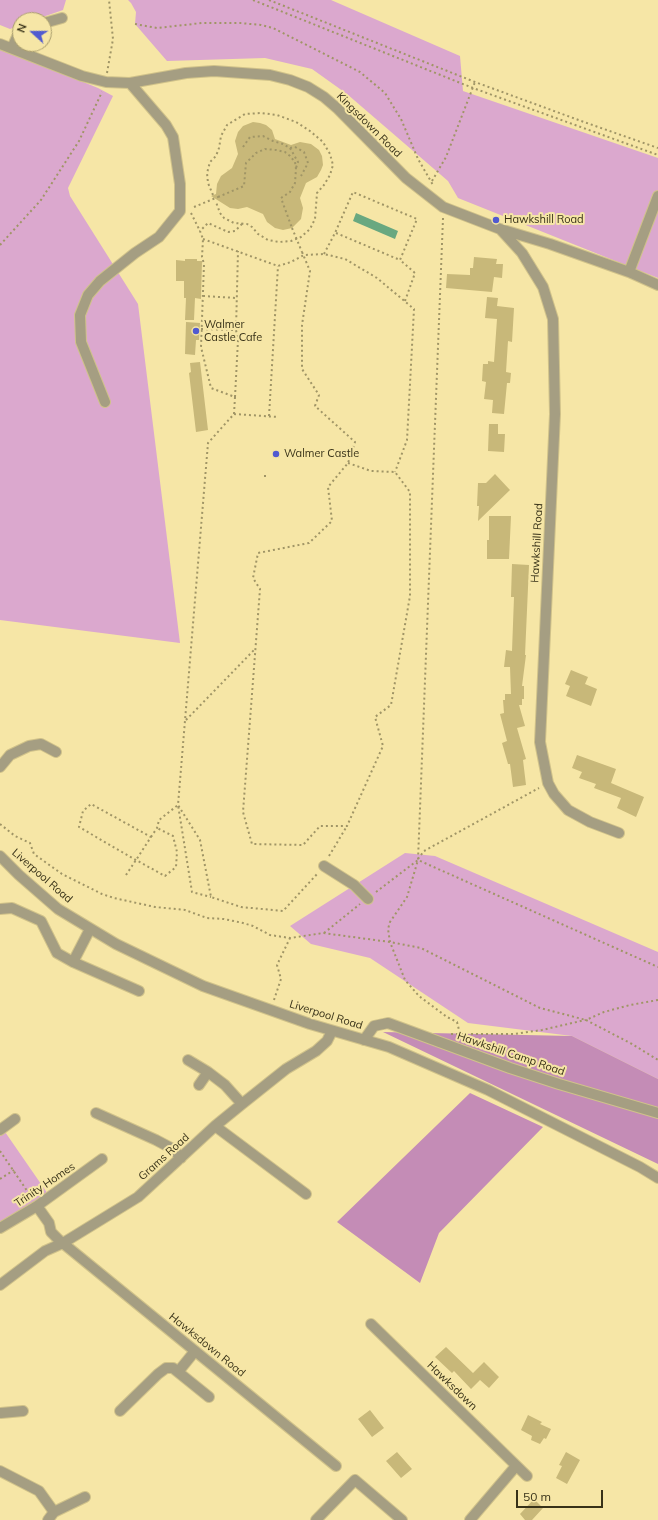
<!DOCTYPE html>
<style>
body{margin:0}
#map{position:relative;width:658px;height:1520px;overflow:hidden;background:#f6e6a6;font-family:Mulish,sans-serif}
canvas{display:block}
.north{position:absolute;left:12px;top:12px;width:40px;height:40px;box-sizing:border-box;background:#f6e6a6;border:1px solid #aa9e6d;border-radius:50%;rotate:291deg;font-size:11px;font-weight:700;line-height:16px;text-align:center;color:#383218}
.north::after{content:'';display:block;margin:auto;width:14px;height:18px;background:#515ad0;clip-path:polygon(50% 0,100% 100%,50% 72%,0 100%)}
.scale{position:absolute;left:516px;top:1490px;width:87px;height:18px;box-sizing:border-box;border:2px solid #383218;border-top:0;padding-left:5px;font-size:12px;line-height:14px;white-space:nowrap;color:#383218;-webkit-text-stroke:3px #f6e6a6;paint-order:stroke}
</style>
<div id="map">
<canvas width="658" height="1520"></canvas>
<div class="north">N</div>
<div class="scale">50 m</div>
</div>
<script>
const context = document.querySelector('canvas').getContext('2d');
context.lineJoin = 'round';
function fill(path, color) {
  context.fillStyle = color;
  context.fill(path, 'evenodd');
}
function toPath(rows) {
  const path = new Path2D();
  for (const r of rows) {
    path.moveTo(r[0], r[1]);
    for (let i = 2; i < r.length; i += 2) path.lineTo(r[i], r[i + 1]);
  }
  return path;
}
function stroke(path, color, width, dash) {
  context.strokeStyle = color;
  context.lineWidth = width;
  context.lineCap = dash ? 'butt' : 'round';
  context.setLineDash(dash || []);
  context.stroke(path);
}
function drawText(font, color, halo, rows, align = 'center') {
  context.font = font + ' Mulish,sans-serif';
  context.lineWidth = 4;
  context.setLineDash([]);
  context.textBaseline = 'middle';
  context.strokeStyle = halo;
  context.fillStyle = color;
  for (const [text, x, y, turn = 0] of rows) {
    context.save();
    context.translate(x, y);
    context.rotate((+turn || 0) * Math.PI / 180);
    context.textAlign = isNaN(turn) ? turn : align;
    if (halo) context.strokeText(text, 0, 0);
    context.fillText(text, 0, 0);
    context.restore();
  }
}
fill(toPath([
 [0,0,66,0,63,10,34,20,20,20,20,25,10,29,0,25],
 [128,0,331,0,460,56,463,91,658,158,658,278,458,198,448,181,347,94,312,69,265,58,167,61,135,24,136,12,131,3],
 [0,48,98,88,113,96,68,188,70,196,138,304,180,643,0,620],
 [405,853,435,856,658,952,658,1079,572,1036,468,1023,370,958,311,944,290,926],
 [3,1129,50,1197,0,1228,0,1130]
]), '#dba8ce');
fill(toPath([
 [383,1032,572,1036,658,1079,658,1164],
 [470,1093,543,1127,439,1233,420,1283,337,1222]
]), '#c48cb6');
fill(toPath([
 [356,213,398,231,395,239,353,221]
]), '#69a880');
fill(toPath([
 [253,122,260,123,266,125,272,130,275,139,291,145,300,142,311,144,319,150,322,156,323,165,321,170,317,177,306,183,300,198,303,208,301,219,292,228,283,230,275,228,267,222,263,214,247,207,238,209,230,208,211,196,216,194,217,184,221,176,232,168,238,154,235,141,238,132,243,126],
 [474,257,497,259,496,264,503,264,502,278,494,277,492,292,446,288,447,274,470,275,470,268,473,268],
 [185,259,197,259,197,261,202,261,201,299,195,298,194,320,185,320,186,298,184,298,184,281,176,281,176,260,185,261],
 [487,297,498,298,497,306,514,308,512,342,508,341,506,372,511,373,510,383,507,383,504,414,492,413,493,400,484,399,486,382,482,381,483,364,488,364,488,361,494,362,497,319,485,318],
 [186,322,200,323,199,340,196,340,195,355,185,354],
 [200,362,208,430,196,432,189,373,191,372,190,363],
 [489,424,498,424,498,434,505,434,504,452,488,451],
 [495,474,510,490,478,521,479,506,477,506,478,483,486,483],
 [489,516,511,516,509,559,487,559,487,540,489,540],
 [512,564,529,565,525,655,526,655,522,686,524,686,524,699,522,699,522,705,519,705,525,726,517,728,526,759,523,760,526,785,513,787,510,764,508,764,502,743,507,741,500,714,504,713,503,700,505,700,505,694,511,694,510,667,504,667,506,650,512,651,514,597,511,597],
 [571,670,588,677,585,684,597,689,591,706,566,696,570,686,565,684],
 [577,755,616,769,611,783,644,797,636,817,617,808,621,798,594,788,596,784,579,778,582,772,572,768],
 [446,1347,473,1373,484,1362,499,1377,489,1388,480,1380,471,1389,454,1371,452,1373,435,1357],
 [370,1410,384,1428,372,1437,358,1419],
 [528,1415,542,1422,540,1424,551,1429,546,1439,544,1438,540,1444,531,1440,532,1436,521,1430],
 [397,1452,412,1469,401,1478,386,1461],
 [566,1452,580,1460,567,1484,556,1478,562,1466,559,1465],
 [534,1499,543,1508,532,1520,525,1520,520,1514]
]), '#c8b879');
const minor = toPath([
 [44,23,62,18],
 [0,44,82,76,106,82,130,83,186,73,214,71,270,75,290,80,308,87,324,97,338,109,406,178,443,207,500,229,550,244,629,272,658,285],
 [12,48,20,30],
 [501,230,522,253,543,287,553,319,555,414,540,742,548,783,554,794,568,810,590,822,619,833],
 [629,272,658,196],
 [105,402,81,342,80,315,88,295,100,281,135,253,159,237,180,211,180,184,173,137,166,125,130,83],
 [0,767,10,755,29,746,41,744,56,752],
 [0,856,19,875,58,909,116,944,203,986,310,1024,389,1047,488,1090,640,1167,658,1178],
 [324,866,354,885,368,899],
 [0,909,12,908,41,921,57,953,73,962,139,991],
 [73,962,90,929],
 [364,1040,374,1026,388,1023,510,1068,559,1084,658,1113],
 [188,1060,208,1072,225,1085,242,1104],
 [199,1085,208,1072],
 [96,1113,156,1140,173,1149,181,1158],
 [215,1126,306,1194],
 [0,1130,15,1119],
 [37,1206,49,1223,51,1232,59,1240,336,1466],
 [0,1228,37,1206,102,1159],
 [0,1285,45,1251,63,1243,138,1197,215,1126,242,1104,286,1069,316,1051,327,1041,332,1031],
 [371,1324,527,1476],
 [178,1372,209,1397],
 [120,1411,158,1374,166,1368,173,1368,178,1372,195,1351],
 [1,1413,23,1411],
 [0,1471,39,1491,54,1512],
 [48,1520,54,1512,85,1497],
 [316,1520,355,1480,402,1520],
 [470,1520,516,1466]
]);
stroke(minor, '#d0c28a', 12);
stroke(toPath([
 [253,0,473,88,658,155],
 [269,0,475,82,584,122,658,148],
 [135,24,157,28,202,23,240,23,261,25,273,28,360,72,385,93,401,119,418,159,433,185],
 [107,73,113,39,109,0],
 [243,147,250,137,263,136,273,141,283,144,290,148,295,147,304,152,308,163,301,176],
 [290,148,298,162,296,168],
 [432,181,446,157,475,82],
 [213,195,208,183,207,173,210,162,216,156,219,148,221,136,227,125,245,114,261,113,277,115,296,122,310,131,323,142,330,154,333,165,330,175,324,185,317,193,315,219,310,229,301,237,291,241,279,242,268,240,258,234,252,227,247,224,234,223,224,218,220,213,216,202],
 [218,197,244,186,246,163,256,153,265,149,276,150,285,152,290,156,295,162,296,169,295,183,290,192,281,198,292,228],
 [191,213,200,231],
 [443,218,418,860,407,897,390,922,388,929,390,942,405,980,419,996,447,1017,457,1022,460,1034],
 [242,224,235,231,228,232,208,223,200,231,203,239,202,257,204,264,201,347,211,388,235,397,234,414,208,443,178,805,200,840,211,897,241,907,283,911,318,873],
 [336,233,400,260],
 [203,239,278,266,291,262,304,255,324,254,345,259,377,278,414,309,407,440,395,472],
 [0,245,41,200,79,141,102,92],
 [302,252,310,271,302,325,302,369,319,395,315,406,355,442,348,463,328,487,332,521,309,543,258,553,253,578,260,589,243,812,252,844,303,845,320,826,347,826,383,746,375,717,391,705,410,596,410,492,395,472,371,471,348,463],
 [324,254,335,233,353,192,417,219,400,260,415,273,405,301],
 [203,296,237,298],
 [201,329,236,330],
 [235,397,238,340,236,330,238,251],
 [234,414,278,417],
 [269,416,278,266],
 [265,475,265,480],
 [186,720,254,650],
 [0,824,15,836,30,843,34,854,62,874,102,894,114,898,155,907,185,910,207,918,224,919,243,923,253,926,270,935,290,938,323,933,390,942,421,948,540,1008,586,1020],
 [151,837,157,828,159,820,178,805,192,892,211,897],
 [329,856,347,826],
 [418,859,424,851,539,788],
 [126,875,136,860,151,837,91,804,83,811,79,827,122,852,136,860,165,876,176,867,177,852,173,836,157,828],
 [376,892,418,860,658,967],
 [324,933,360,904],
 [274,1000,281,979,277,965,290,938],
 [658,1000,630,1005,604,1012,586,1020,632,1044,658,1060],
 [451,1034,514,1034,542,1030,585,1020],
 [0,1151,32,1198],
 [0,1179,14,1170]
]), '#a09566', 2, [2, 3]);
stroke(minor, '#a59e82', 10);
stroke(toPath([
 [194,207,218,197],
 [292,228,302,252]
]), '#a09566', 2, [2, 3]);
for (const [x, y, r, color] of [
 [496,220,4,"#515ad0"],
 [196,331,4,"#515ad0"],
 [276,454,4,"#515ad0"]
]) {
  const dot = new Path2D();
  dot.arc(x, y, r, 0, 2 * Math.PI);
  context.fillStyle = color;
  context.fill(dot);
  stroke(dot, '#f6e6a6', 1.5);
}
drawText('11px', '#383218', '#f6e6a6', [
 ["Kingsdown Road",369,125,45],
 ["Hawkshill Road",537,543,-87],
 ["Liverpool Road",42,876,41],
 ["Liverpool Road",326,1015,17],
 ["Hawkshill Camp Road",511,1054,19],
 ["Grams Road",164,1157,-42],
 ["Trinity Homes",45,1185,-34],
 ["Hawksdown Road",207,1345,39],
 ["Hawksdown",452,1386,44]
]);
drawText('11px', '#383218', '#f6e6a6', [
 ["Hawkshill Road",504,220],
 ["Walmer",204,325],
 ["Castle Cafe",204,338],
 ["Walmer Castle",284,454]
], 'left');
</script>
